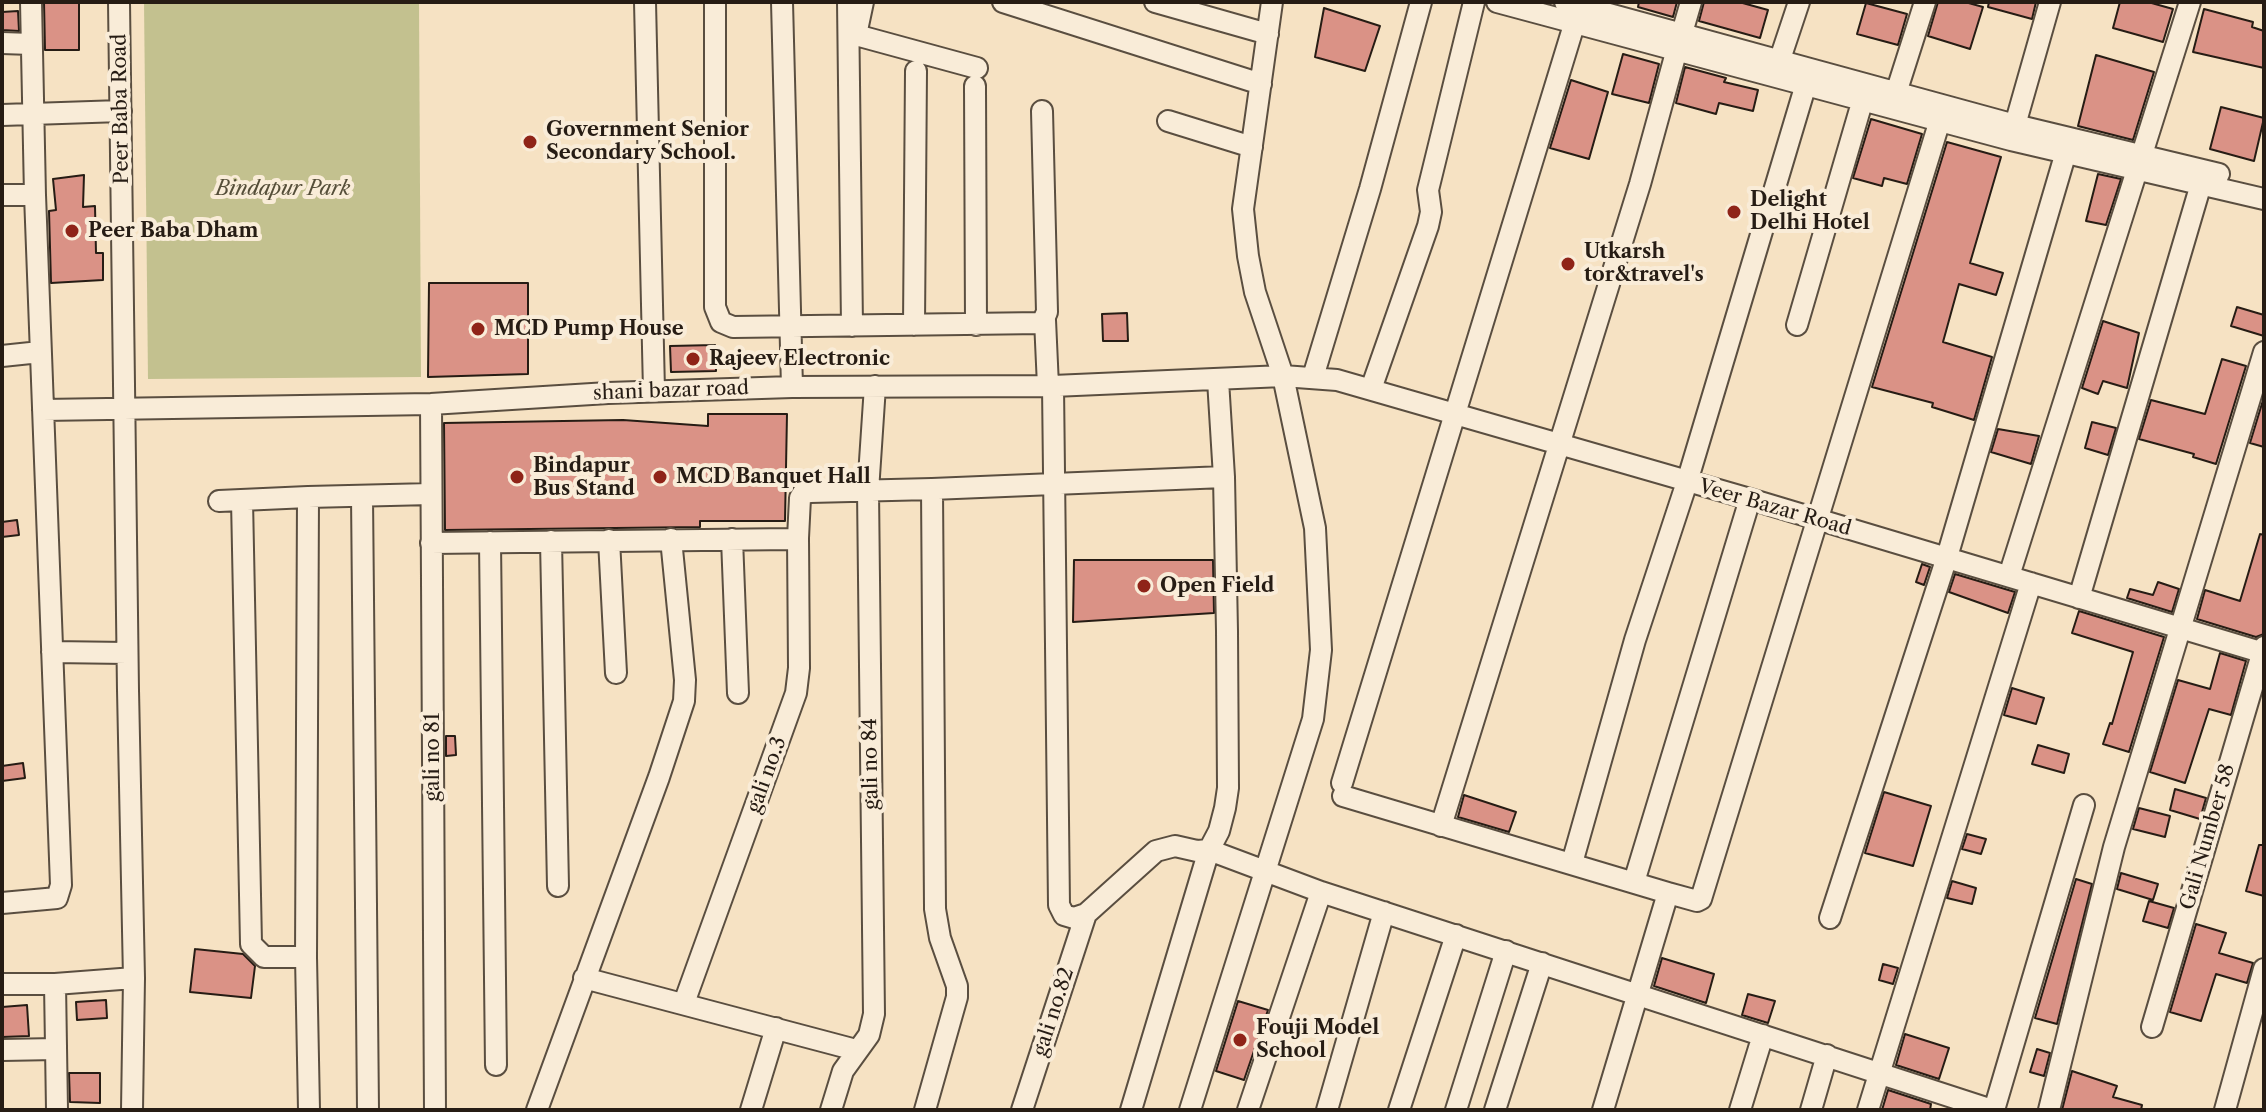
<!DOCTYPE html>
<style>
body{margin:0}
#map{position:relative;width:2266px;height:1112px;overflow:hidden;background:#f6e2c3;font-family:"Libre Caslon Text",serif}
canvas{display:block}
.frame{position:absolute;inset:0;border:4px solid #261c14;pointer-events:none}
</style>
<div id="map">
<canvas width="2266" height="1112"></canvas>
<div class="frame"></div>
</div>
<script>
const context = document.querySelector('canvas').getContext('2d');
context.lineJoin = 'round';
function fill(path, color) {
  context.fillStyle = color;
  context.fill(path, 'evenodd');
}
function toPath(rows) {
  const path = new Path2D();
  for (const r of rows) {
    path.moveTo(r[0], r[1]);
    for (let i = 2; i < r.length; i += 2) path.lineTo(r[i], r[i + 1]);
  }
  return path;
}
function stroke(path, color, width, dash) {
  context.strokeStyle = color;
  context.lineWidth = width;
  context.lineCap = dash ? 'butt' : 'round';
  context.setLineDash(dash || []);
  context.stroke(path);
}
function drawText(font, color, halo, rows, align = 'center') {
  context.font = font + ' "Libre Caslon Text",serif';
  context.lineWidth = 8;
  context.setLineDash([]);
  context.textBaseline = 'middle';
  context.strokeStyle = halo;
  context.fillStyle = color;
  for (const [text, x, y, turn = 0] of rows) {
    context.save();
    context.translate(x, y);
    context.rotate((+turn || 0) * Math.PI / 180);
    context.textAlign = isNaN(turn) ? turn : align;
    if (halo) context.strokeText(text, 0, 0);
    context.fillText(text, 0, 0);
    context.restore();
  }
}
fill(toPath([
 [144,2,419,2,421,377,148,379]
]), '#c3c18f');
const building = toPath([
 [44,2,79,2,79,50,45,50,44,2],
 [1639,2,1677,2,1673,17,1638,7,1639,2],
 [1704,2,1739,2,1768,10,1760,38,1699,21,1704,2],
 [1938,2,1965,2,1983,7,1970,49,1928,36,1938,2],
 [1989,2,2036,2,2032,19,1988,7,1989,2],
 [2120,2,2148,2,2173,9,2163,42,2113,28,2120,2],
 [1866,3,1907,14,1898,45,1857,34,1866,3],
 [1324,8,1380,26,1365,71,1315,57,1324,8],
 [2204,9,2253,22,2252,27,2264,31,2264,68,2193,52,2204,9],
 [18,11,19,31,2,30,2,12,18,11],
 [1623,54,1659,64,1649,103,1612,94,1623,54],
 [2096,55,2154,72,2133,140,2078,126,2096,55],
 [1685,67,1726,78,1724,82,1758,90,1753,111,1719,103,1716,114,1676,103,1685,67],
 [1571,80,1608,92,1589,159,1550,148,1571,80],
 [2221,107,2264,118,2254,161,2210,149,2221,107],
 [1871,119,1922,134,1907,184,1884,178,1882,186,1853,178,1871,119],
 [1947,142,2001,157,1970,263,2003,273,1996,295,1959,284,1943,342,1992,357,1974,420,1932,407,1933,403,1872,387,1947,142],
 [2098,174,2121,179,2106,225,2086,221,2098,174],
 [84,175,83,207,95,206,96,253,103,253,103,280,51,283,49,211,56,210,53,179,84,175],
 [429,283,528,283,528,374,428,377,429,283],
 [2237,307,2264,315,2264,336,2231,326,2237,307],
 [1127,313,1128,341,1103,341,1102,314,1127,313],
 [2103,321,2139,333,2127,388,2103,381,2098,394,2082,388,2103,321],
 [715,345,716,371,671,372,670,346,715,345],
 [2222,359,2246,366,2216,464,2193,457,2194,454,2139,439,2151,400,2205,414,2222,359],
 [2264,397,2264,447,2250,443,2264,397],
 [708,414,787,414,785,521,700,521,700,527,445,530,444,423,623,420,708,426,708,414],
 [2092,422,2116,428,2108,455,2085,448,2092,422],
 [1998,429,2039,436,2031,464,1991,452,1998,429],
 [17,520,19,535,2,537,2,522,17,520],
 [2260,534,2264,535,2264,634,2256,637,2197,619,2205,590,2240,601,2260,534],
 [1074,560,1213,560,1214,613,1073,622,1074,560],
 [1922,564,1930,567,1924,585,1916,582,1922,564],
 [1955,574,2015,592,2008,613,1949,592,1955,574],
 [2158,582,2179,589,2172,612,2127,598,2130,589,2153,595,2158,582],
 [2079,611,2164,637,2129,752,2103,744,2110,723,2112,724,2133,652,2072,633,2079,611],
 [2220,653,2246,661,2231,715,2209,709,2185,783,2150,772,2178,680,2210,689,2220,653],
 [2012,688,2044,698,2036,724,2004,715,2012,688],
 [446,736,455,736,456,755,446,756,446,736],
 [2038,745,2069,754,2064,773,2032,764,2038,745],
 [23,763,25,778,2,781,2,766,23,763],
 [2175,789,2206,798,2200,819,2170,810,2175,789],
 [1884,792,1931,806,1913,866,1865,853,1884,792],
 [1464,795,1516,812,1509,832,1458,817,1464,795],
 [2139,808,2170,816,2165,837,2133,829,2139,808],
 [1967,834,1986,839,1981,854,1962,849,1967,834],
 [2259,845,2264,845,2264,896,2246,891,2259,845],
 [2121,873,2158,884,2153,900,2117,889,2121,873],
 [2076,879,2092,884,2057,1024,2035,1018,2076,879],
 [1952,881,1976,888,1972,904,1947,898,1952,881],
 [2149,901,2174,908,2168,928,2143,921,2149,901],
 [2196,924,2226,933,2219,953,2253,963,2247,983,2216,974,2201,1021,2170,1012,2196,924],
 [195,949,243,954,255,966,251,998,190,992,195,949],
 [1662,958,1714,974,1706,1003,1654,986,1662,958],
 [1883,964,1898,968,1893,984,1879,980,1883,964],
 [1748,994,1775,1001,1768,1023,1742,1015,1748,994],
 [106,1000,107,1018,77,1020,76,1002,106,1000],
 [1238,1001,1268,1010,1244,1080,1216,1071,1238,1001],
 [27,1005,29,1036,2,1037,2,1007,27,1005],
 [1905,1034,1949,1048,1939,1079,1896,1065,1905,1034],
 [2037,1049,2050,1053,2044,1076,2030,1072,2037,1049],
 [2072,1071,2117,1086,2113,1097,2142,1105,2141,1110,2062,1110,2072,1071],
 [69,1073,100,1073,100,1103,70,1102,69,1073],
 [1888,1090,1931,1104,1930,1110,1882,1110,1888,1090]
]);
fill(building, '#da9286');
stroke(building, '#261c14', 2);
const minor = toPath([
 [119,2,128,690,134,978,132,1110],
 [645,2,654,391],
 [715,2,715,307,721,322,733,327,1042,323,1047,312,1042,111],
 [782,2,792,387],
 [848,2,852,326],
 [863,2,856,35,977,68],
 [1003,2,1261,84],
 [1155,2,1268,34],
 [1497,2,2011,140,2264,199],
 [1565,2,2015,125,2219,174],
 [1682,33,1691,2],
 [2,43,31,44],
 [1779,62,1799,2],
 [975,86,976,325],
 [1896,93,1925,2],
 [2,115,121,111],
 [1168,121,1252,147],
 [2015,125,2050,2],
 [2,195,35,195],
 [1045,320,1048,386],
 [914,325,916,71],
 [1797,325,1863,99],
 [2,356,40,352],
 [1313,377,1370,189,1421,2],
 [1053,386,1059,905,1064,915,1074,918,1086,914,1156,851,1175,846,1197,851,1209,850,1219,831,1225,808,1228,788,1227,631,1224,477,1218,380],
 [1371,389,1428,226,1431,212,1428,190,1474,2],
 [431,404,435,1110],
 [43,410,431,404,608,393,792,387,1053,386,1283,376,1337,380,1750,499,2264,653],
 [362,496,368,1110],
 [242,500,251,944,264,957,306,957],
 [219,501,308,497],
 [732,539,738,693],
 [609,540,616,673],
 [551,541,558,886],
 [490,542,496,1065],
 [431,543,793,539,798,538,800,498,803,493,810,492,932,489,1224,477],
 [2009,576,2190,2],
 [2079,598,2201,184],
 [52,652,127,653],
 [1342,783,1581,2],
 [1343,796,1668,893,1697,901,1701,899,1940,120],
 [1441,826,1640,184,1677,49],
 [1572,863,1635,640,1687,482,1806,84],
 [1634,882,1750,499],
 [2,903,57,898,61,885,35,195,31,2],
 [1830,918,1947,557,2066,152],
 [584,978,856,1050],
 [2,984,55,984,134,978],
 [55,984,57,1110],
 [684,1003,796,693,799,668,798,538],
 [2152,1027,2264,647],
 [2,1050,56,1049],
 [309,1110,306,957,308,497,431,494],
 [537,1110,659,777,684,701,685,680,671,539],
 [751,1110,776,1028],
 [831,1110,843,1071,869,1035,874,1014,868,491,875,386],
 [925,1110,957,997,957,986,940,938,935,909,932,489],
 [1022,1110,1086,914],
 [1131,1110,1209,850,1321,892],
 [1190,1110,1313,719,1321,650,1315,528,1283,376,1255,292,1248,256,1243,209,1272,2],
 [1248,1110,1321,892,1992,1110],
 [1327,1110,1384,912],
 [1399,1110,1456,935],
 [1456,1110,1506,951],
 [1495,1110,1542,963],
 [1603,1110,1668,893],
 [1740,1110,1763,1035],
 [1811,1110,1827,1055],
 [1868,1110,2031,583],
 [1994,1110,2084,805],
 [2049,1110,2114,847,2264,352],
 [2225,1110,2264,969]
]);
stroke(minor, '#5a4e40', 24);
stroke(minor, '#f9ecd8', 20);
for (const [x, y, r, color] of [
 [530,142,8,"#8f2418"],
 [1734,212,8,"#8f2418"],
 [72,231,8,"#8f2418"],
 [1568,264,8,"#8f2418"],
 [478,329,8,"#8f2418"],
 [693,359,8,"#8f2418"],
 [517,477,8,"#8f2418"],
 [660,477,8,"#8f2418"],
 [1144,586,8,"#8f2418"],
 [1240,1040,8,"#8f2418"]
]) {
  const dot = new Path2D();
  dot.arc(x, y, r, 0, 2 * Math.PI);
  context.fillStyle = color;
  context.fill(dot);
  stroke(dot, '#f9ecd8', 3);
}
drawText('20px', '#261c14', '#f9ecd8', [
 ["Peer Baba Road",121,109,-91],
 ["shani bazar road",671,391,-2],
 ["Veer Bazar Road",1775,508,16],
 ["gali no 81",433,757,-90],
 ["gali no 84",871,764,-91],
 ["gali no.3",767,775,-70],
 ["Gali Number 58",2208,837,-74],
 ["gali no.82",1054,1012,-72]
]);
drawText('bold 20px', '#261c14', '#f9ecd8', [
 ["Government Senior",546,130],
 ["Secondary School.",546,153],
 ["Delight",1750,200],
 ["Delhi Hotel",1750,223],
 ["Peer Baba Dham",88,231],
 ["Utkarsh",1584,252],
 ["tor&travel's",1584,275],
 ["MCD Pump House",494,329],
 ["Rajeev Electronic",709,359],
 ["Bindapur",533,466],
 ["Bus Stand",533,489],
 ["MCD Banquet Hall",676,477],
 ["Open Field",1160,586],
 ["Fouji Model",1256,1028],
 ["School",1256,1051]
], 'left');
drawText('italic 20px', '#554e39', '#f9ecd8', [
 ["Bindapur Park",283,189]
]);
</script>
